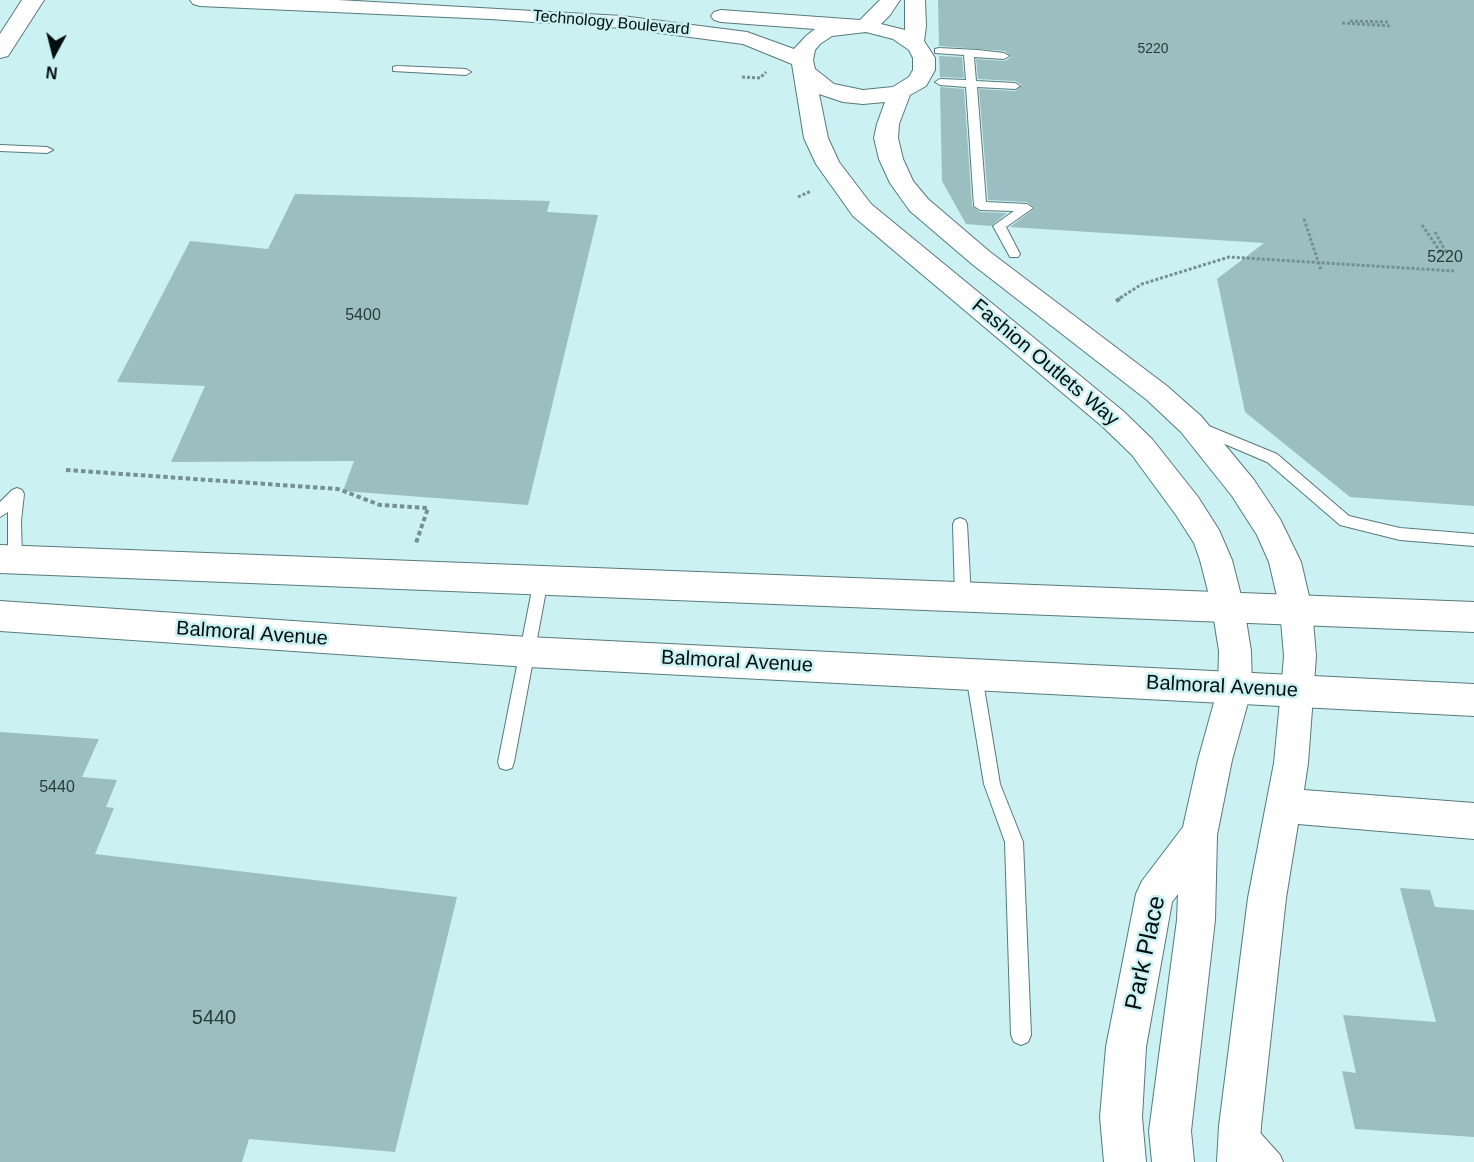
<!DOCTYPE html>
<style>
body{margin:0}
#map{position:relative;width:1474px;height:1162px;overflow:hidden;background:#cbf1f3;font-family:Arial,sans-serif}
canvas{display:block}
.north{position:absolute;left:24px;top:24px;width:60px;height:60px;-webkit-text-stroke:4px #cbf1f3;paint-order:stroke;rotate:187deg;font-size:16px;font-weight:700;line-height:24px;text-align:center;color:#030e0f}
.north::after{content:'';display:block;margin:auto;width:21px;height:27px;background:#030e0f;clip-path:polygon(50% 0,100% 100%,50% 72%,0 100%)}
</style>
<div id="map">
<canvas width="1474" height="1162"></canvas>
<div class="north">N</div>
</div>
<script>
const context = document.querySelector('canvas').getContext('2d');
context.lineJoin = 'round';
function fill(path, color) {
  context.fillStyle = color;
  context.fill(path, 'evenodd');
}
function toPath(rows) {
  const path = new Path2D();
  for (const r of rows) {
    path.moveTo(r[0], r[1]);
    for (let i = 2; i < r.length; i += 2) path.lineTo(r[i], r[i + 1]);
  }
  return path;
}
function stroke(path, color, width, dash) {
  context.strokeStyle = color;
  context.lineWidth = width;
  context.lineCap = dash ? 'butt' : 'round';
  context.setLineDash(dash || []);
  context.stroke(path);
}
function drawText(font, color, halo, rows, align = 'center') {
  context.font = font + ' Arial,sans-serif';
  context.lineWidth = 5;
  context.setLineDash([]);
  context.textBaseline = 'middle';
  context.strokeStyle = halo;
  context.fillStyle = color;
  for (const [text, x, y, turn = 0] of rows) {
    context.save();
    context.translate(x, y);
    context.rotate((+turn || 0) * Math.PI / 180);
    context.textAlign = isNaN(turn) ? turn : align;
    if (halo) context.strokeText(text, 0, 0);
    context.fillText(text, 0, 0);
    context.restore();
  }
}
fill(toPath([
 [938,0,1474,0,1474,506,1350,497,1245,412,1217,279,1264,243,1010,227,1035,208,1027,202,988,200,979,89,1015,91,1022,85,1015,81,978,79,976,59,1005,61,1011,57,1005,51,939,46],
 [939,56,962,57,964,78,940,77],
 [940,87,964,89,972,206,980,212,1007,213,991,226,966,224,942,181],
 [295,194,550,201,547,212,598,215,528,505,343,491,354,461,171,462,205,386,117,382,190,241,268,249],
 [0,732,99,739,82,777,117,780,106,807,114,808,95,854,457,897,395,1152,249,1139,242,1162,0,1162],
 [1400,888,1430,890,1435,907,1474,910,1474,1137,1355,1129,1342,1071,1356,1073,1343,1015,1436,1022]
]), '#9bbfc1');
const lane = toPath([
 [939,48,978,50,1004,53,1009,56,1004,59,974,57,976,81,1015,83,1020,86,1015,89,977,87,986,202,1027,204,1033,208,1006,227,1020,254,1018,257,1010,257,993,226,1014,211,980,210,974,206,966,87,940,85,935,82,940,79,966,80,964,55,935,53,935,49,939,48],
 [397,66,466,69,471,72,466,75,393,71,393,67,397,66],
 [0,145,47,147,53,150,47,153,0,151,0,145],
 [1199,422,1277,454,1349,516,1400,528,1474,534,1474,546,1400,540,1340,525,1267,462,1194,431,1192,427,1194,423,1199,422],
 [17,488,22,490,24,494,21,521,22,560,20,564,15,566,10,564,8,560,8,512,0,517,0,502,12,490,17,488],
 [960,518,965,520,967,524,971,597,968,602,963,603,958,602,955,597,953,524,955,520,960,518],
 [541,574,546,576,548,580,514,762,512,768,506,770,500,768,498,762,534,580,536,576,541,574],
 [974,668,980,670,982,675,1000,784,1023,842,1031,1035,1028,1042,1021,1045,1014,1042,1011,1035,1005,842,984,784,966,675,968,670,974,668],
 [1247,1123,1254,1126,1280,1155,1283,1162,1259,1162,1240,1140,1237,1133,1240,1126,1247,1123]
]);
const street = toPath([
 [190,0,338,0,622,16,747,32,794,49,806,36,815,29,721,22,714,20,711,16,714,12,721,10,860,20,880,0,900,0,890,15,881,24,905,30,905,0,925,0,926,26,924,41,935,58,935,70,926,86,910,95,899,124,898,138,903,159,913,181,928,199,990,252,1167,386,1201,416,1254,480,1280,519,1301,562,1312,609,1316,656,1308,763,1304,790,1474,803,1474,839,1298,824,1286,898,1261,1126,1259,1162,1217,1162,1219,1126,1248,898,1274,763,1281,691,1284,656,1280,609,1269,562,1257,535,1232,496,1181,432,1147,400,972,264,910,211,890,183,879,159,874,138,877,124,885,102,863,104,843,102,819,94,828,138,839,162,871,204,1123,411,1152,439,1198,497,1219,530,1232,560,1244,607,1251,651,1252,688,1232,760,1217,835,1215,920,1191,1131,1194,1162,1152,1162,1149,1131,1177,920,1178,894,1172,902,1146,1047,1142,1117,1146,1162,1104,1162,1100,1117,1106,1047,1136,894,1142,881,1183,827,1198,760,1218,688,1219,651,1212,607,1200,560,1194,543,1176,515,1132,455,1103,427,853,216,816,164,804,138,792,64,743,44,622,28,490,19,200,6,193,4,190,0],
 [866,32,893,39,909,50,913,58,913,70,909,77,893,87,863,90,834,84,815,69,813,60,815,50,820,44,832,36,866,32]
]);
const secondary = toPath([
 [22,0,44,0,8,56,0,58,0,34,22,0],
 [0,545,1474,602,1474,632,0,573,0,545],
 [0,601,528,637,1474,684,1474,716,528,667,0,631,0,601]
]);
stroke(lane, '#577a7b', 2);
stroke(street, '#577a7b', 2);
stroke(secondary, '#577a7b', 2);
stroke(toPath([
 [1350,21,1390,22],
 [1342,23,1392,26],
 [742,77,760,78,766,72],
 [798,197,811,191],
 [1304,219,1321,270],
 [1422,225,1442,254],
 [1435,232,1447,254],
 [1120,298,1142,284,1229,257,1454,271]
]), '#759092', 3, [3, 2]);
stroke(toPath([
 [1116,301,1123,297],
 [66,470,338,489,380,505,428,508,416,543]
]), '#759092', 4, [4.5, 3]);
fill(lane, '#fff');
fill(street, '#fff');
fill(secondary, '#fff');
drawText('14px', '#293a3c', null, [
 ["5220",1153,49]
]);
drawText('16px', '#030e0f', '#cbf1f3', [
 ["Technology Boulevard",611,23,5]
]);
drawText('16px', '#293a3c', null, [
 ["5220",1445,258],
 ["5400",363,316],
 ["5440",57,788]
]);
drawText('20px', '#030e0f', '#cbf1f3', [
 ["Fashion Outlets Way",1045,363,40],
 ["Balmoral Avenue",252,634,4],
 ["Balmoral Avenue",737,662,3],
 ["Balmoral Avenue",1222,687,3]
]);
drawText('20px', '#293a3c', null, [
 ["5440",214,1018]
]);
drawText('24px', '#030e0f', '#cbf1f3', [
 ["Park Place",1146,953,-78]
]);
</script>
